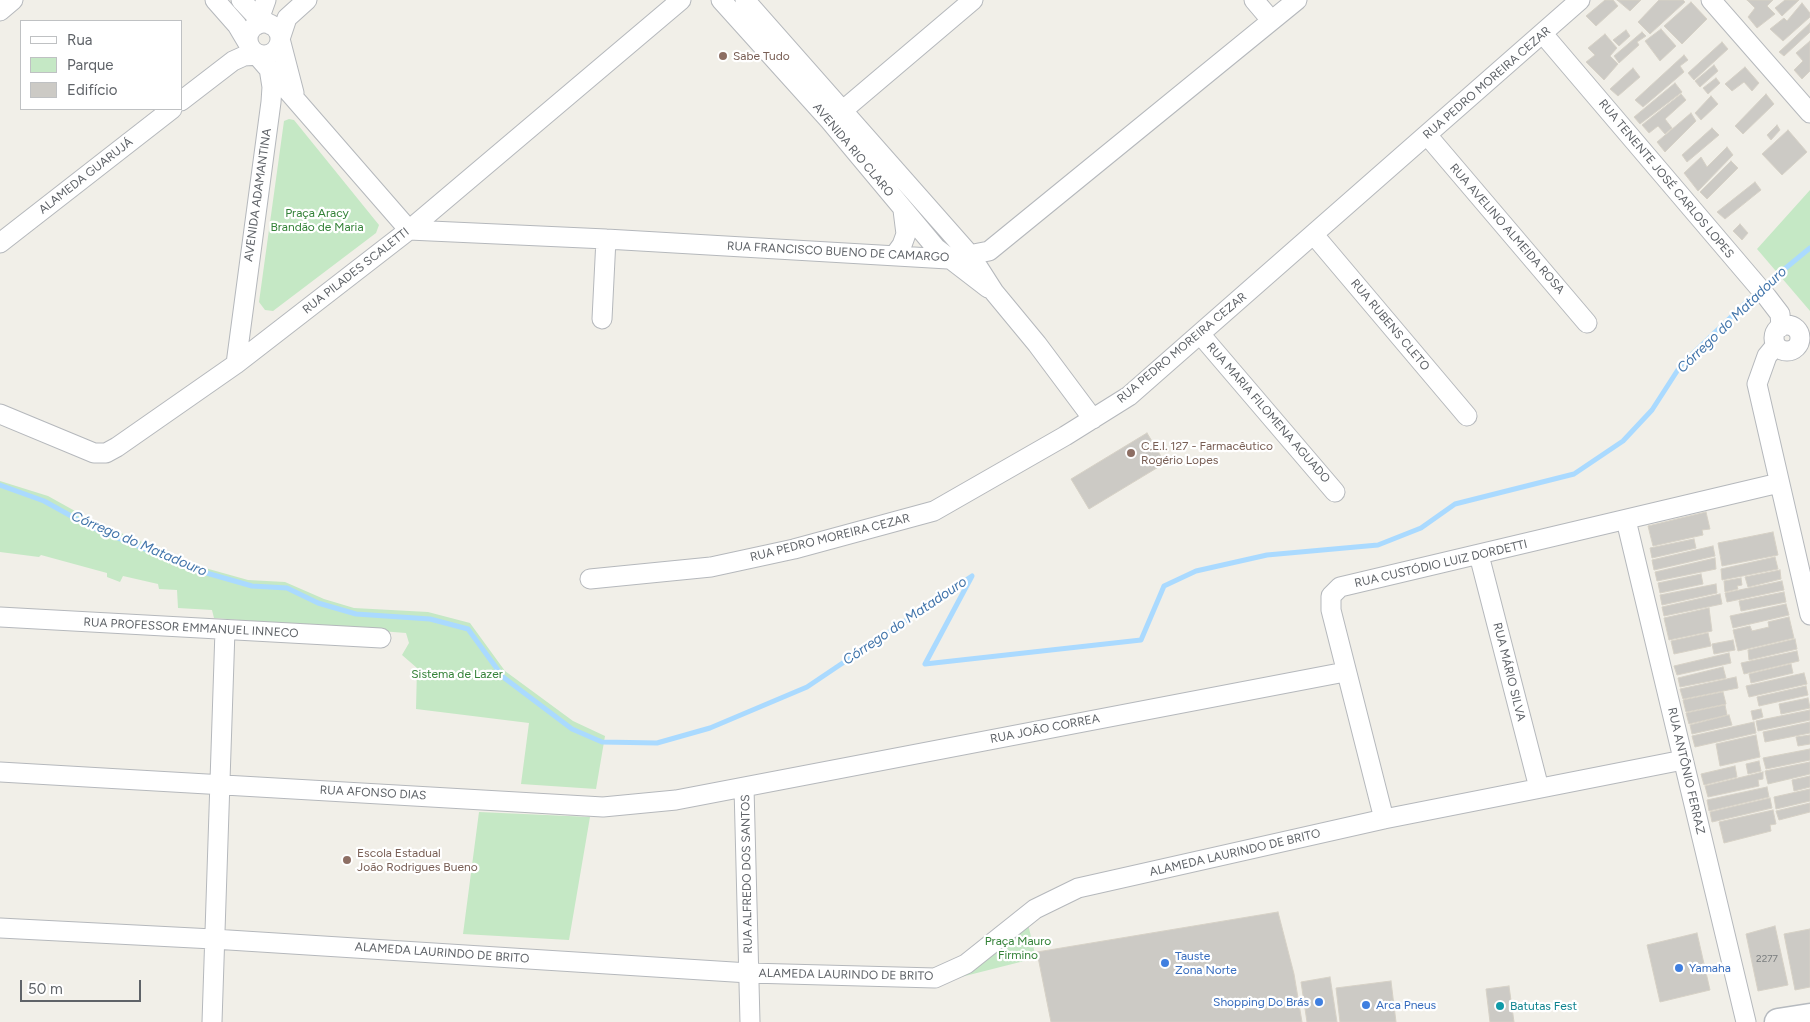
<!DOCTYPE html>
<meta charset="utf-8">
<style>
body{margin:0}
#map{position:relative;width:1810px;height:1022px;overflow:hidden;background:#f1efe8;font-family:Figtree,sans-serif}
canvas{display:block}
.legend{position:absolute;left:20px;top:20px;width:162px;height:90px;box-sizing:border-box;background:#fff;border:1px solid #bfc1c3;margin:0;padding:6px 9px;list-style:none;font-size:15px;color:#5f6368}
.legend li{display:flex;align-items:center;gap:10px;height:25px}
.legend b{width:25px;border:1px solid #bfc1c3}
.scale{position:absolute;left:20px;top:980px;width:121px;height:22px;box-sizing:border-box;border:2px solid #5f6368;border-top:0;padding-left:6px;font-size:15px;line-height:18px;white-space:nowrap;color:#5f6368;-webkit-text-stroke:4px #fff;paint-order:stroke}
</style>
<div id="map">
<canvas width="1810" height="1022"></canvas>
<ul class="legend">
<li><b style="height:6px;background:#fff"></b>Rua</li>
<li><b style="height:14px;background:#c5e8c5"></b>Parque</li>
<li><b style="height:14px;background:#cccac5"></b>Edifício</li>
</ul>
<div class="scale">50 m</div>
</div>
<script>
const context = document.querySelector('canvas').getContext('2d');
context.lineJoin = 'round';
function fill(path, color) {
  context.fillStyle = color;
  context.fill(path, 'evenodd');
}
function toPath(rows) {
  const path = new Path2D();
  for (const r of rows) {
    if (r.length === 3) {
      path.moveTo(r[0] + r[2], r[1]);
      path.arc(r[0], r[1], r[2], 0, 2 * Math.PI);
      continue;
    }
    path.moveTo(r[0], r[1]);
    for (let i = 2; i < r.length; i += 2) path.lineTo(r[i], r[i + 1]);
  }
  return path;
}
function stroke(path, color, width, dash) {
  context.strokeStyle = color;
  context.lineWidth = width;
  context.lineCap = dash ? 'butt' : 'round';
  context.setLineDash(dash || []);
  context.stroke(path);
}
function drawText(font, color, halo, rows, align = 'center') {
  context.font = font + ' Figtree,sans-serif';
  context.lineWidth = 4.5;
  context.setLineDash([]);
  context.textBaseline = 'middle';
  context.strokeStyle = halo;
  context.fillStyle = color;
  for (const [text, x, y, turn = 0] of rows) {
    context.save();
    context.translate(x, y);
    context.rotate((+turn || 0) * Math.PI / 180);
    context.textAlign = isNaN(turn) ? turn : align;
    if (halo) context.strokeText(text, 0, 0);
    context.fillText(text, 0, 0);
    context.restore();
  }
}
fill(toPath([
 [289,119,294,120,379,225,376,233,273,311,265,310,259,302,284,121],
 [1810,190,1810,311,1757,249],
 [0,481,48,496,93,521,198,566,248,580,285,582,324,599,354,608,428,612,470,623,505,671,573,721,605,736,596,789,521,784,529,723,416,709,417,668,402,655,409,643,406,633,214,618,212,610,178,608,177,590,159,589,158,584,123,576,120,582,107,577,107,573,41,555,39,557,0,552],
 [479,812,590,817,569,940,463,934],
 [1028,924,1036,958,961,977,957,975]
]), '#c5e8c5');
stroke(toPath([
 [1764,286,1810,248],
 [0,485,44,501,91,527,196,570,252,586,287,588,318,603,356,614,430,619,468,629,503,677,572,729,602,742,657,743,710,728,807,687,972,576,925,664,1141,640,1164,586,1196,571,1267,555,1378,545,1421,528,1455,504,1574,474,1623,441,1652,410,1681,365,1757,292]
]), '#aadaff', 5);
const building = toPath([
 [1605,0,1613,0,1618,6,1596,26,1586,16,1605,0],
 [1617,0,1641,0,1630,11,1617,0],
 [1659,0,1683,0,1685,2,1650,34,1638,22,1659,0],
 [1747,0,1773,0,1767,6,1775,14,1757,28,1748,17,1755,8,1747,0],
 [1785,0,1799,0,1782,16,1775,8,1785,0],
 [1691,2,1707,19,1682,44,1664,26,1691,2],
 [1802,3,1810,13,1810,17,1783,41,1770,29,1784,18,1787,21,1802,3],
 [1810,23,1810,32,1784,56,1779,52,1810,23],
 [1661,29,1676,46,1660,61,1645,41,1661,29],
 [1626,30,1630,36,1619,46,1613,40,1626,30],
 [1642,32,1646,36,1637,42,1639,45,1619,63,1614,56,1642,32],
 [1605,34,1617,48,1610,56,1618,64,1604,80,1586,62,1595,55,1588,48,1605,34],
 [1810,41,1810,71,1802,79,1794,70,1803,61,1796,53,1810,41],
 [1722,42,1728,49,1694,80,1688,73,1722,42],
 [1684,55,1688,60,1680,66,1684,72,1643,107,1635,100,1684,55],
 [1714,65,1718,71,1700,87,1695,81,1714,65],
 [1745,67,1759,83,1752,91,1744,82,1732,91,1725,84,1745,67],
 [1633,68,1640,77,1618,96,1610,89,1633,68],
 [1716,78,1720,83,1708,94,1703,88,1716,78],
 [1675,83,1682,92,1640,124,1634,117,1675,83],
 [1681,94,1686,100,1665,119,1672,128,1665,134,1658,126,1649,133,1642,125,1681,94],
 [1766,94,1774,104,1743,134,1735,126,1766,94],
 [1711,96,1718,104,1701,120,1695,113,1711,96],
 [1691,113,1696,121,1665,152,1657,142,1691,113],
 [1777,125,1780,130,1771,140,1767,135,1777,125],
 [1712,128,1719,135,1687,162,1682,155,1712,128],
 [1788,130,1807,152,1782,175,1762,154,1788,130],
 [1727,147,1733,155,1698,191,1684,173,1701,157,1707,167,1727,147],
 [1731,161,1738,168,1707,199,1700,192,1731,161],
 [1755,182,1761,190,1725,219,1717,212,1755,182],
 [1740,224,1748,233,1742,240,1733,231,1740,224],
 [1147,433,1165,463,1089,509,1071,479,1147,433],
 [1706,512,1710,529,1702,530,1703,535,1653,546,1648,526,1706,512],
 [1773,532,1778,555,1722,566,1718,543,1773,532],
 [1694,539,1696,548,1652,558,1650,548,1694,539],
 [1713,546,1715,556,1654,570,1652,560,1713,546],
 [1775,557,1778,569,1722,580,1721,569,1775,557],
 [1715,558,1716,569,1657,581,1655,572,1715,558],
 [1780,570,1781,579,1748,587,1745,577,1780,570],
 [1701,574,1703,584,1660,593,1658,583,1701,574],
 [1741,578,1742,585,1737,586,1738,589,1725,592,1724,581,1741,578],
 [1782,581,1784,590,1727,602,1725,593,1782,581],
 [1716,584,1717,593,1662,605,1660,595,1716,584],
 [1784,592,1786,602,1741,611,1739,601,1784,592],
 [1720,594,1722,604,1664,616,1662,607,1720,594],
 [1786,604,1789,615,1733,628,1730,616,1786,604],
 [1709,608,1712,631,1669,640,1664,618,1709,608],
 [1789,617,1794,638,1738,651,1733,630,1750,626,1752,631,1769,627,1768,622,1789,617],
 [1708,633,1711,646,1674,654,1671,641,1708,633],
 [1795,639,1797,649,1749,660,1748,650,1795,639],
 [1733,640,1735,650,1714,654,1712,644,1733,640],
 [1797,651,1799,661,1744,674,1741,663,1797,651],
 [1729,653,1731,663,1677,675,1674,666,1729,653],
 [1791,664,1793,673,1751,683,1749,674,1791,664],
 [1723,667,1726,678,1680,687,1678,678,1723,667],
 [1804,673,1807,684,1749,697,1746,686,1804,673],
 [1736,677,1738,688,1683,699,1680,689,1736,677],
 [1806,686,1808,695,1759,706,1757,697,1806,686],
 [1723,692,1726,704,1686,712,1683,700,1723,692],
 [1808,698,1810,708,1781,714,1779,704,1808,698],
 [1725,705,1727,715,1689,724,1686,713,1725,705],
 [1761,709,1763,717,1753,720,1751,711,1761,709],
 [1810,710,1810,720,1758,731,1756,721,1810,710],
 [1729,715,1732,725,1692,734,1690,725,1729,715],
 [1754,722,1756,733,1695,747,1692,736,1754,722],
 [1810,722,1810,733,1765,742,1763,732,1810,722],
 [1756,735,1760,757,1720,766,1716,744,1756,735],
 [1810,735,1810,744,1798,746,1796,737,1810,735],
 [1810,749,1810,760,1766,769,1763,758,1810,749],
 [1759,761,1761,771,1748,774,1746,764,1759,761],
 [1810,762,1810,774,1768,784,1765,771,1810,762],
 [1735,766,1737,777,1704,785,1701,774,1735,766],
 [1763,772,1763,779,1758,780,1759,786,1708,797,1705,786,1763,772],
 [1810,776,1810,787,1794,791,1792,780,1810,776],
 [1767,787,1769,797,1709,811,1707,800,1767,787],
 [1810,789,1810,801,1776,809,1774,797,1810,789],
 [1770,798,1772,808,1712,822,1710,812,1770,798],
 [1810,803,1810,812,1779,820,1776,811,1810,803],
 [1773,810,1776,824,1770,825,1771,831,1724,843,1719,822,1773,810],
 [1278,912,1294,974,1302,1022,1051,1022,1037,952,1278,912],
 [1775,926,1788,985,1758,991,1746,934,1775,926],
 [1810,929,1810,987,1795,990,1784,934,1810,929],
 [1697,933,1710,990,1660,1002,1647,945,1697,933],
 [1330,977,1337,1022,1307,1022,1301,982,1330,977],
 [1391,981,1396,1022,1340,1022,1336,988,1391,981],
 [1509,986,1514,1022,1490,1022,1486,989,1509,986]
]);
fill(building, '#cccac5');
stroke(building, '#d6d1c6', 1);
const street = toPath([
 [215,0,237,25,250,47],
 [241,0,256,16,271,25],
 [721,0,830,121,936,248,988,288],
 [745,0,971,256,994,292,1037,344,1093,419],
 [1254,0,1271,20],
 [1711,0,1810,113],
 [0,11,13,0],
 [264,39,16],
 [257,25,266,0],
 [1543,34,1767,297,1780,314,1781,327],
 [254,52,409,230,606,239,948,259,989,251,1297,0],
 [294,93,280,39,287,18,307,0],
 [181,101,233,61,244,56,259,55],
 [835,117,973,0],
 [1427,135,1587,323],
 [1314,235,1467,416],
 [0,243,172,109],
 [894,256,902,245,906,234,903,210],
 [602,319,606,239],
 [1787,338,13],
 [1200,334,1335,492],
 [1776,345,1767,356,1757,384,1810,615],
 [236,364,271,102,272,87,269,68],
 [0,414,94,453,106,453,117,447,236,364,409,230,681,0],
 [1626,520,1746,1022],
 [1479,555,1539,788],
 [590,579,711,567,794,549,934,511,1065,436,1129,396,1580,0],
 [0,617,381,638],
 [0,772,603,807,676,800,1345,672],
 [744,787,750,1022],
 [1384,819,1331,610,1331,596,1340,587,1779,483],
 [0,928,213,939,749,973,935,978,966,964,1035,909,1078,888,1384,819,1683,760],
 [212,1022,225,630]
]);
const secondary = toPath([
 [1778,1022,1810,1017]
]);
stroke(street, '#b5b8bc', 21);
stroke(secondary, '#b6babf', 29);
stroke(street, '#fff', 19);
stroke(secondary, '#fff', 26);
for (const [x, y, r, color] of [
 [723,56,5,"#8d6e63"],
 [1131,453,5,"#8d6e63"],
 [347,860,5,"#8d6e63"],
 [1165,963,5,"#3f7fe0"],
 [1679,968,5,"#3f7fe0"],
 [1319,1002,5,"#3f7fe0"],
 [1366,1005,5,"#3f7fe0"],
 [1500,1006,5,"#0f9aa8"]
]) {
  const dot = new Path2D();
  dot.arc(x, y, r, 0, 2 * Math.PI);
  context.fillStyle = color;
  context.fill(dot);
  stroke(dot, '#fff', 2);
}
drawText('10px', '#7a7d7f', null, [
 ["2277",1767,959]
]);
drawText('12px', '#785e54', '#fff', [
 ["Sabe Tudo",733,56],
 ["C.E.I. 127 - Farmacêutico",1141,446],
 ["Rogério Lopes",1141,460],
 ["Escola Estadual",357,853],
 ["João Rodrigues Bueno",357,867]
], 'left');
drawText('12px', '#5f6368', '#fff', [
 ["RUA PEDRO MOREIRA CEZAR",1487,83,-41],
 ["AVENIDA RIO CLARO",853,150,50],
 ["ALAMEDA GUARUJÁ",86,176,-38],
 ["RUA TENENTE JOSÉ CARLOS LOPES",1666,179,50],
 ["AVENIDA ADAMANTINA",258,195,-82],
 ["RUA AVELINO ALMEIDA ROSA",1507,229,49],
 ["RUA FRANCISCO BUENO DE CAMARGO",838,252,3],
 ["RUA PILADES SCALETTI",356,271,-38],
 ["RUA RUBENS CLETO",1390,325,50],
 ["RUA PEDRO MOREIRA CEZAR",1182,348,-40],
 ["RUA MARIA FILOMENA AGUADO",1268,413,49],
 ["RUA PEDRO MOREIRA CEZAR",830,538,-14],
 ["RUA CUSTÓDIO LUIZ DORDETTI",1441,564,-13],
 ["RUA PROFESSOR EMMANUEL INNECO",191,628,3],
 ["RUA MÁRIO SILVA",1509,672,76],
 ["RUA JOÃO CORREA",1045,729,-11],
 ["RUA ANTÔNIO FERRAZ",1686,771,77],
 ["RUA AFONSO DIAS",373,793,3],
 ["ALAMEDA LAURINDO DE BRITO",1235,853,-13],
 ["RUA ALFREDO DOS SANTOS",747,874,-91],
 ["ALAMEDA LAURINDO DE BRITO",442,953,4],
 ["ALAMEDA LAURINDO DE BRITO",846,975,1]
]);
drawText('12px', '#348238', '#fff', [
 ["Praça Aracy",317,213],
 ["Brandão de Maria",317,227],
 ["Sistema de Lazer",457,674],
 ["Praça Mauro",1018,941],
 ["Firmino",1018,955]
]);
drawText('12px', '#366cbe', '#fff', [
 ["Tauste",1175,956],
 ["Zona Norte",1175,970],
 ["Yamaha",1689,968],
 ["Shopping Do Brás",1309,1002,"right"],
 ["Arca Pneus",1376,1005]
], 'left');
drawText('12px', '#0d838f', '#fff', [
 ["Batutas Fest",1510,1006]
], 'left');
drawText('italic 14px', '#4174aa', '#fff', [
 ["Córrego do Matadouro",1732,320,-44],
 ["Córrego do Matadouro",139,544,23],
 ["Córrego do Matadouro",905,621,-34]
]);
</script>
